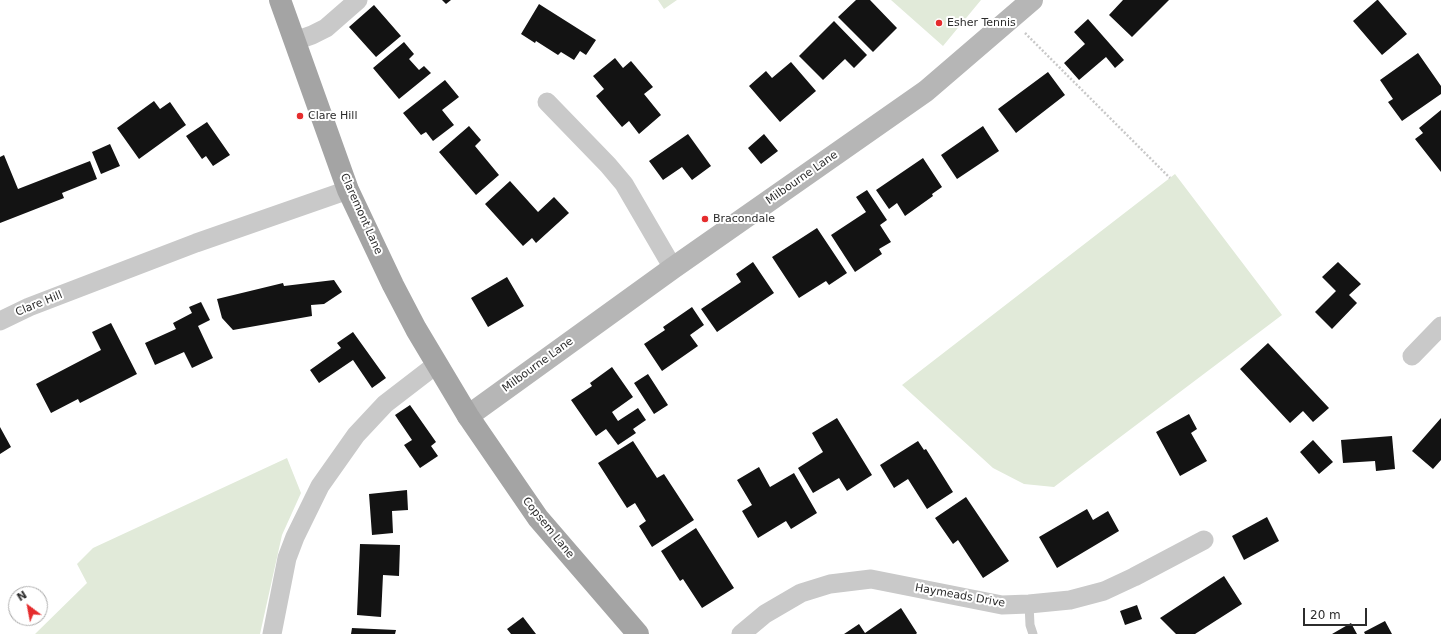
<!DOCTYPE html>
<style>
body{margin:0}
#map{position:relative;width:1441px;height:634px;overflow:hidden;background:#fff;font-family:"DejaVu Sans",sans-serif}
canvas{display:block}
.north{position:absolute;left:8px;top:586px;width:40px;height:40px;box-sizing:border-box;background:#fff;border:1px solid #ababab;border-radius:50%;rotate:328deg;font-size:11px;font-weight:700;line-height:16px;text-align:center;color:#2c2c2c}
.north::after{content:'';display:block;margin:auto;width:14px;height:18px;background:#e52c2d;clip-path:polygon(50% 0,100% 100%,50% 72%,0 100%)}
.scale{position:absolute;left:1303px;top:608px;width:64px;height:18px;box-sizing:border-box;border:2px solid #2c2c2c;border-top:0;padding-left:5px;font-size:12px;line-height:14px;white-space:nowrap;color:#2c2c2c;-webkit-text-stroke:3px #fff;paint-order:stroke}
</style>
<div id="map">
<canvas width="1441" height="634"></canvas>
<div class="north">N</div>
<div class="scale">20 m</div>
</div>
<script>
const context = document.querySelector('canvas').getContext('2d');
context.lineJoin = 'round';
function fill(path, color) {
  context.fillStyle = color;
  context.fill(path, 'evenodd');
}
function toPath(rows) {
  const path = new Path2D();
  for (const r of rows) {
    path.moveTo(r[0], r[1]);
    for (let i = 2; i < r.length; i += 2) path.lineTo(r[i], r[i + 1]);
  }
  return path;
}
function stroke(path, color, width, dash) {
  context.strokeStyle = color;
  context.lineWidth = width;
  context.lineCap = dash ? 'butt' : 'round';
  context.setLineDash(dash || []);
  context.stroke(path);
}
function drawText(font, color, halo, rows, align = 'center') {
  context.font = font + ' "DejaVu Sans",sans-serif';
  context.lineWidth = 4;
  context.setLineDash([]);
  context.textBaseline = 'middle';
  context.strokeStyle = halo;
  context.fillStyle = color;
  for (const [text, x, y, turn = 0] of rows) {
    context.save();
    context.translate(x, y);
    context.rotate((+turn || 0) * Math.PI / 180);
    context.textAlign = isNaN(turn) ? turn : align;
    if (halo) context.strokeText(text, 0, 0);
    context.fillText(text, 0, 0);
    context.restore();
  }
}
fill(toPath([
 [658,0,677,0,664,9],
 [891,0,981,0,943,46],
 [1175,174,1282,315,1054,487,1024,484,993,468,902,385],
 [287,458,301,493,282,535,260,634,35,634,87,583,77,564,93,548]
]), '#e1ead9');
fill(toPath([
 [442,0,451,0,446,4],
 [856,0,870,0,897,28,873,52,838,17],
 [1123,0,1169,0,1132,37,1109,15],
 [1377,0,1378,0,1407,34,1382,55,1353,21],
 [539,4,596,40,586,55,580,51,574,60,561,52,558,55,536,41,535,43,521,34],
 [374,5,401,36,376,57,349,27],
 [1088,19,1124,60,1115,68,1106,57,1079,80,1064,63,1085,44,1074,32],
 [834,21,867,55,854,68,845,59,823,80,799,56],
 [404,42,414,54,409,59,419,70,424,66,431,73,399,99,373,68],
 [1418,53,1441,86,1441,94,1402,121,1388,102,1393,99,1380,80],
 [615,58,623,68,631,61,653,87,644,94,661,115,639,134,629,121,622,127,596,96,604,89,593,76],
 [791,62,816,91,780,122,749,86,766,71,772,78],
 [1048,72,1065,95,1016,133,998,109],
 [445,80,459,97,442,110,454,125,433,141,426,132,421,135,403,113],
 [154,101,160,109,170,102,186,125,139,159,117,128],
 [1441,110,1441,172,1415,139,1423,133,1419,128],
 [207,122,230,155,213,166,206,156,202,159,186,136],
 [469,126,481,140,475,146,499,175,476,195,439,152],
 [983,126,999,151,957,179,941,155],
 [688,134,711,166,692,180,682,167,663,180,649,161],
 [764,134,778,151,761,164,748,148],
 [110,144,120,166,101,174,92,152],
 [4,155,18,189,90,161,97,179,62,193,64,198,0,223,0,157],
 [923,158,942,187,932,194,933,196,905,216,897,203,889,209,876,190],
 [510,181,538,212,554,197,569,213,536,243,532,238,523,246,485,204],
 [867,190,887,220,880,225,891,242,879,249,882,254,855,272,831,235,866,212,856,197],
 [817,228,847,273,829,285,826,281,799,298,772,257],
 [753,262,774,293,717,332,701,309,741,282,736,274],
 [1338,262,1361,284,1349,295,1357,303,1332,329,1315,312,1336,291,1322,277],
 [507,277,524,306,488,327,471,298],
 [334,280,342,292,324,304,311,305,312,316,233,330,222,318,217,299,283,283,284,286],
 [201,302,210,320,198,326,213,358,192,368,184,352,155,365,145,343,176,329,173,323,192,313,189,307],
 [692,307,704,325,690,335,698,346,662,371,644,344,665,330,663,327],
 [111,323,137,374,80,403,78,399,51,413,36,384,101,350,92,332],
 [353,332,386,378,372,388,353,360,319,383,310,370,341,348,337,343],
 [1268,343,1329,408,1313,422,1303,411,1290,423,1240,369],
 [612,367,633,397,612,412,618,421,638,408,646,420,633,429,636,433,618,445,606,429,596,436,571,400,592,386,590,383],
 [648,374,668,405,654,414,634,383],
 [410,405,436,442,431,446,438,456,420,468,404,445,412,440,395,415],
 [1189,414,1197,429,1191,433,1207,461,1180,476,1156,432],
 [837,418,872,475,847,491,839,478,813,493,798,468,823,452,812,433],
 [1441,418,1441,460,1433,469,1412,451],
 [0,427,11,447,0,454],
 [1392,436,1395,469,1376,471,1375,461,1343,463,1341,440],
 [1313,440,1333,462,1319,474,1300,452],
 [633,441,657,478,664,474,694,520,652,547,639,526,646,521,635,503,627,508,598,463],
 [918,441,924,450,926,449,953,492,927,509,908,479,894,488,880,465],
 [759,467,770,487,794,473,817,513,791,529,786,521,758,538,742,511,752,505,737,480],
 [407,490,408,510,392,511,393,533,372,535,369,494],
 [966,497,1009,561,983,578,958,540,953,544,935,518],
 [1087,509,1093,520,1108,511,1119,531,1057,568,1039,537],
 [1267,517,1279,541,1244,560,1232,536],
 [696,528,734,588,702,608,683,579,680,581,661,551],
 [360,544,400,545,399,576,383,575,381,617,357,615],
 [1224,576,1242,604,1195,634,1176,634,1160,618],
 [1137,605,1142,619,1125,625,1120,611],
 [901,608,917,633,916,634,844,634,859,624,865,633],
 [523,617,536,634,511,634,507,629],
 [1385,621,1392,634,1365,634,1364,632],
 [1351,623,1357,634,1332,634],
 [352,628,396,630,395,634,351,634]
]), '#131313');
stroke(toPath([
 [1025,33,1170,178]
]), '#c9c9c9', 2.5, [2, 2]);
stroke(toPath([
 [1029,604,1030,625,1033,634]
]), '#c9c9c9', 9);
stroke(toPath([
 [295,41,312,35,326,28,358,0],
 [547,102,608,165,624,184,673,268],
 [0,321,29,307,196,243,348,190],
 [1412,356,1441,326],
 [272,634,287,558,295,537,320,486,356,435,385,404,437,364],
 [741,634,765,614,801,593,830,584,871,579,1002,605,1029,604,1070,600,1104,591,1134,577,1204,540]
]), '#c9c9c9', 19);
stroke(toPath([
 [468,416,673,268,926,91,1032,0]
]), '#b6b6b6', 22);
stroke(toPath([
 [280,0,348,190,393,285,416,329,468,416,538,518,638,634]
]), '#a4a4a4', 22);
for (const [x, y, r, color] of [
 [939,23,4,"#e52c2d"],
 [300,116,4,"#e52c2d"],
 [705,219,4,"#e52c2d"]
]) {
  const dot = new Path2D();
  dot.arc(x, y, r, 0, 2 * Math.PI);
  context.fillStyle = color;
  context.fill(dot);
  stroke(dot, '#fff', 1.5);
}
drawText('11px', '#2c2c2c', '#fff', [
 ["Esher Tennis",947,23],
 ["Clare Hill",308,116],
 ["Bracondale",713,219]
], 'left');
drawText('11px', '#2c2c2c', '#fff', [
 ["Milbourne Lane",802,178,-35],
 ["Claremont Lane",361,214,66],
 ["Clare Hill",39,304,-22],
 ["Milbourne Lane",538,365,-36],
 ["Copsem Lane",548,528,51],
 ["Haymeads Drive",960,596,10]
]);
</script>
